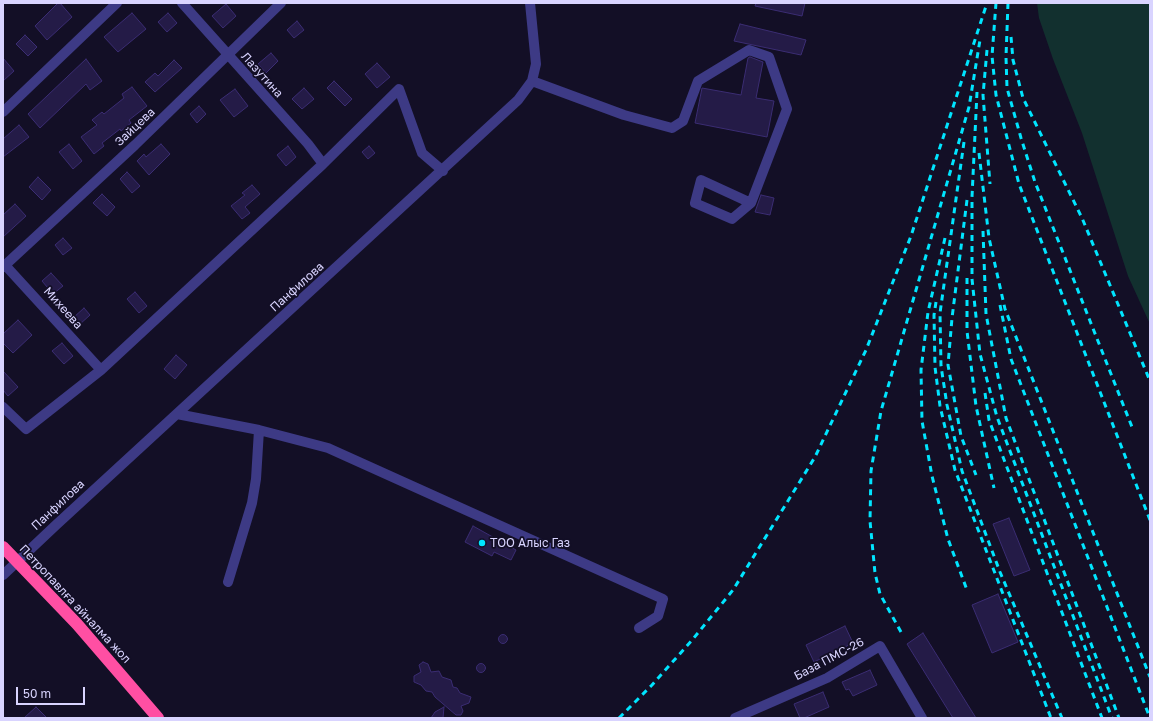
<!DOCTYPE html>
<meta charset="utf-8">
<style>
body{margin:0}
#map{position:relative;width:1153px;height:721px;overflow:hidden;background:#130f26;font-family:"Golos Text",sans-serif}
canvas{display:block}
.frame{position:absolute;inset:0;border:4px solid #d9d4ff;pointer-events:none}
.scale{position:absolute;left:16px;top:687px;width:69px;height:18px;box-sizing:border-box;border:2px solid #d9d4ff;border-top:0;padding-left:5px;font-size:12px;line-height:14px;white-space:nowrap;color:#d9d4ff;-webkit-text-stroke:3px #130f26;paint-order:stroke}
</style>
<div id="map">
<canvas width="1153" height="721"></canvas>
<div class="frame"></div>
<div class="scale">50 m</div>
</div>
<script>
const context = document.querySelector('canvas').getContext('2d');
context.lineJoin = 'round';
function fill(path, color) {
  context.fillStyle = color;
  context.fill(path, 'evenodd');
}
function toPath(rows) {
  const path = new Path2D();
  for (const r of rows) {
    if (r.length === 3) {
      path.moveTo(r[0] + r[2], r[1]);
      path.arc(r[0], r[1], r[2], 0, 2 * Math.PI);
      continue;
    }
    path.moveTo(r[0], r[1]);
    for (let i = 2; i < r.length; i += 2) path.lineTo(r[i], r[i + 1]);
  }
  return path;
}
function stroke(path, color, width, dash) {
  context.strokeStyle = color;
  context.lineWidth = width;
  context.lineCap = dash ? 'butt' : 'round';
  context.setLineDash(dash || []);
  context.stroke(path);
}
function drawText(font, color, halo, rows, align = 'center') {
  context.font = font + ' "Golos Text",sans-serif';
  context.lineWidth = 3.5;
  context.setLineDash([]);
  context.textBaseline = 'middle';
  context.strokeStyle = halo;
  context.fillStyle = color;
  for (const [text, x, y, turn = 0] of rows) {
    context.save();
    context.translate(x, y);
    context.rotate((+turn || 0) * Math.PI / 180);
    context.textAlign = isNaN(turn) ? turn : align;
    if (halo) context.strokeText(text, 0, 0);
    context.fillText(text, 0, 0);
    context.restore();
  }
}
fill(toPath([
 [1037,3,1150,3,1150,324,1128,276,1082,133,1053,59,1039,18]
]), '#12302f');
const building = toPath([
 [58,3,60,3,72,17,47,40,35,26,58,3],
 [756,3,805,3,802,16,755,6,756,3],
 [226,4,236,16,223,28,212,16,226,4],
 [132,13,146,29,118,52,104,37,132,13],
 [168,13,177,23,167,32,158,22,168,13],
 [297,21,304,30,294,38,287,30,297,21],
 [740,24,806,40,801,55,734,41,740,24],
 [25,35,37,47,28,56,16,44,25,35],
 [271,53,278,61,266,73,258,64,271,53],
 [750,57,763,62,756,98,774,101,767,137,695,123,702,88,741,95,748,58,750,57],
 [3,58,14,71,3,81,3,58],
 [86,59,102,81,90,90,86,84,40,128,28,114,86,59],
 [174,60,182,68,155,92,145,82,155,73,158,76,174,60],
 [377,63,390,77,377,88,365,74,377,63],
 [334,81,352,99,345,106,327,88,334,81],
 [132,87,147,106,129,120,131,123,121,131,120,129,102,143,104,146,94,154,81,137,97,125,92,120,102,112,104,114,124,98,122,94,132,87],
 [304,88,314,99,302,109,292,99,304,88],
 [235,89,248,106,234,117,220,100,235,89],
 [199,106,206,114,197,123,190,114,199,106],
 [19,125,29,137,3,157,3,139,19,125],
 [69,144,82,161,73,169,59,152,69,144],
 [161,144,170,154,149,175,137,161,144,154,146,157,161,144],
 [288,146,296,157,286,166,277,155,288,146],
 [369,146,375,153,368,159,362,152,369,146],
 [127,172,140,186,132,193,120,179,127,172],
 [38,177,51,190,42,200,29,187,38,177],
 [252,185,260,194,245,207,250,213,242,219,231,206,245,195,242,193,252,185],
 [102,194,115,207,107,216,93,203,102,194],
 [761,195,774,198,770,215,755,212,761,195],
 [15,204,26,216,3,237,3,215,15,204],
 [63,238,72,248,63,255,55,245,63,238],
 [51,273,63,286,53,294,42,281,51,273],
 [135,292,147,306,139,313,127,299,135,292],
 [84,308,90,315,79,325,73,318,84,308],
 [18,320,32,335,13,353,3,343,3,334,18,320],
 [62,343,73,356,64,364,52,351,62,343],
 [176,355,187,365,175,379,164,369,176,355],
 [3,371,18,387,8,396,3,390,3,371],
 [1009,518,1030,570,1014,576,993,524,1009,518],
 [473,526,516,550,511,560,494,552,492,556,465,542,473,526],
 [998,594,1018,642,992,653,972,605,998,594],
 [845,626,853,643,814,662,806,645,845,626],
 [923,633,976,718,953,718,907,644,923,633],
 [503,639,4.5],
 [423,662,428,664,431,672,439,671,442,677,451,680,453,687,457,688,460,693,471,697,469,703,461,706,463,711,461,715,456,715,435,697,432,692,426,691,421,685,414,682,414,676,421,672,419,665,423,662],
 [481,668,4.5],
 [870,670,877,685,853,696,849,689,846,690,842,682,870,670],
 [823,692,829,707,804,718,800,718,794,704,823,692],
 [36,707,47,718,24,718,36,707],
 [444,707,443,718,431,718,435,712,444,707]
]);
fill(building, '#241b47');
stroke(building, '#3b2d73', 1);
stroke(toPath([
 [182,3,308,144,323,164],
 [532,81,624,115,672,128,683,121,698,81,749,50,769,57,787,109,751,203,732,219,695,203,701,180,751,203],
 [3,112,117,3],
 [5,265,101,370],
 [3,267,135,145,281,3],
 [3,407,26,429,101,370,323,164,399,89,422,153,443,171],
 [177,414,259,430,328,448,663,599,658,616,639,628],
 [3,575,56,525,518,100,532,81,536,64,530,3],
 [228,582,252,503,256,479,259,430],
 [735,718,827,678,880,646,922,718]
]), '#3d3a85', 10);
stroke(toPath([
 [3,547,77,624,158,718]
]), '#ff4fa3', 12);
stroke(toPath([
 [996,3,992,56,996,95,1019,184,1150,520],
 [1008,3,1006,57,1007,88,1021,138,1035,182,1132,427],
 [1011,37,1013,60,1023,98,1082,218,1150,381],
 [987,50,983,95,990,184],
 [977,92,972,197,972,279,980,354,997,417,1112,718],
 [964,142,940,313,941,366,947,405,962,471,1000,572,1062,718],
 [979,153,989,238,1005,309,1150,677],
 [967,200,952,318,948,365,961,436,976,475],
 [983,231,986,314,1006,418,1119,718],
 [945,238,928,312,921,370,922,421,932,476,948,539,967,590],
 [967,278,967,331,976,406,994,488],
 [936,302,934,315,935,367,940,406,955,470,1051,718],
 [1000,305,1011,359,1150,718],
 [985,393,989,420,1102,718],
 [901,632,880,594,875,573,870,521,871,471,881,411,969,107,980,40],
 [619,718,652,685,693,639,733,590,815,457,866,350,911,236,987,3]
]), '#00e5ff', 3, [6, 5]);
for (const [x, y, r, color] of [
 [482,543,4,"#00e5ff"]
]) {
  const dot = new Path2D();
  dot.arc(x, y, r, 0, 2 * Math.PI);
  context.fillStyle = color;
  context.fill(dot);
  stroke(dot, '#130f26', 1.5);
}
drawText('12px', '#d9d4ff', '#130f26', [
 ["Лазутина",262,75,48],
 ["Зайцева",135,127,-43],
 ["Панфилова",297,287,-42],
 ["Михеева",63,308,48],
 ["Панфилова",58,505,-43],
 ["Петропавлға айналма жол",75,604,47],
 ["База ПМС-26",829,659,-28]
]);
drawText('12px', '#d9d4ff', '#130f26', [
 ["ТОО Алыс Газ",490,543]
], 'left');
</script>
